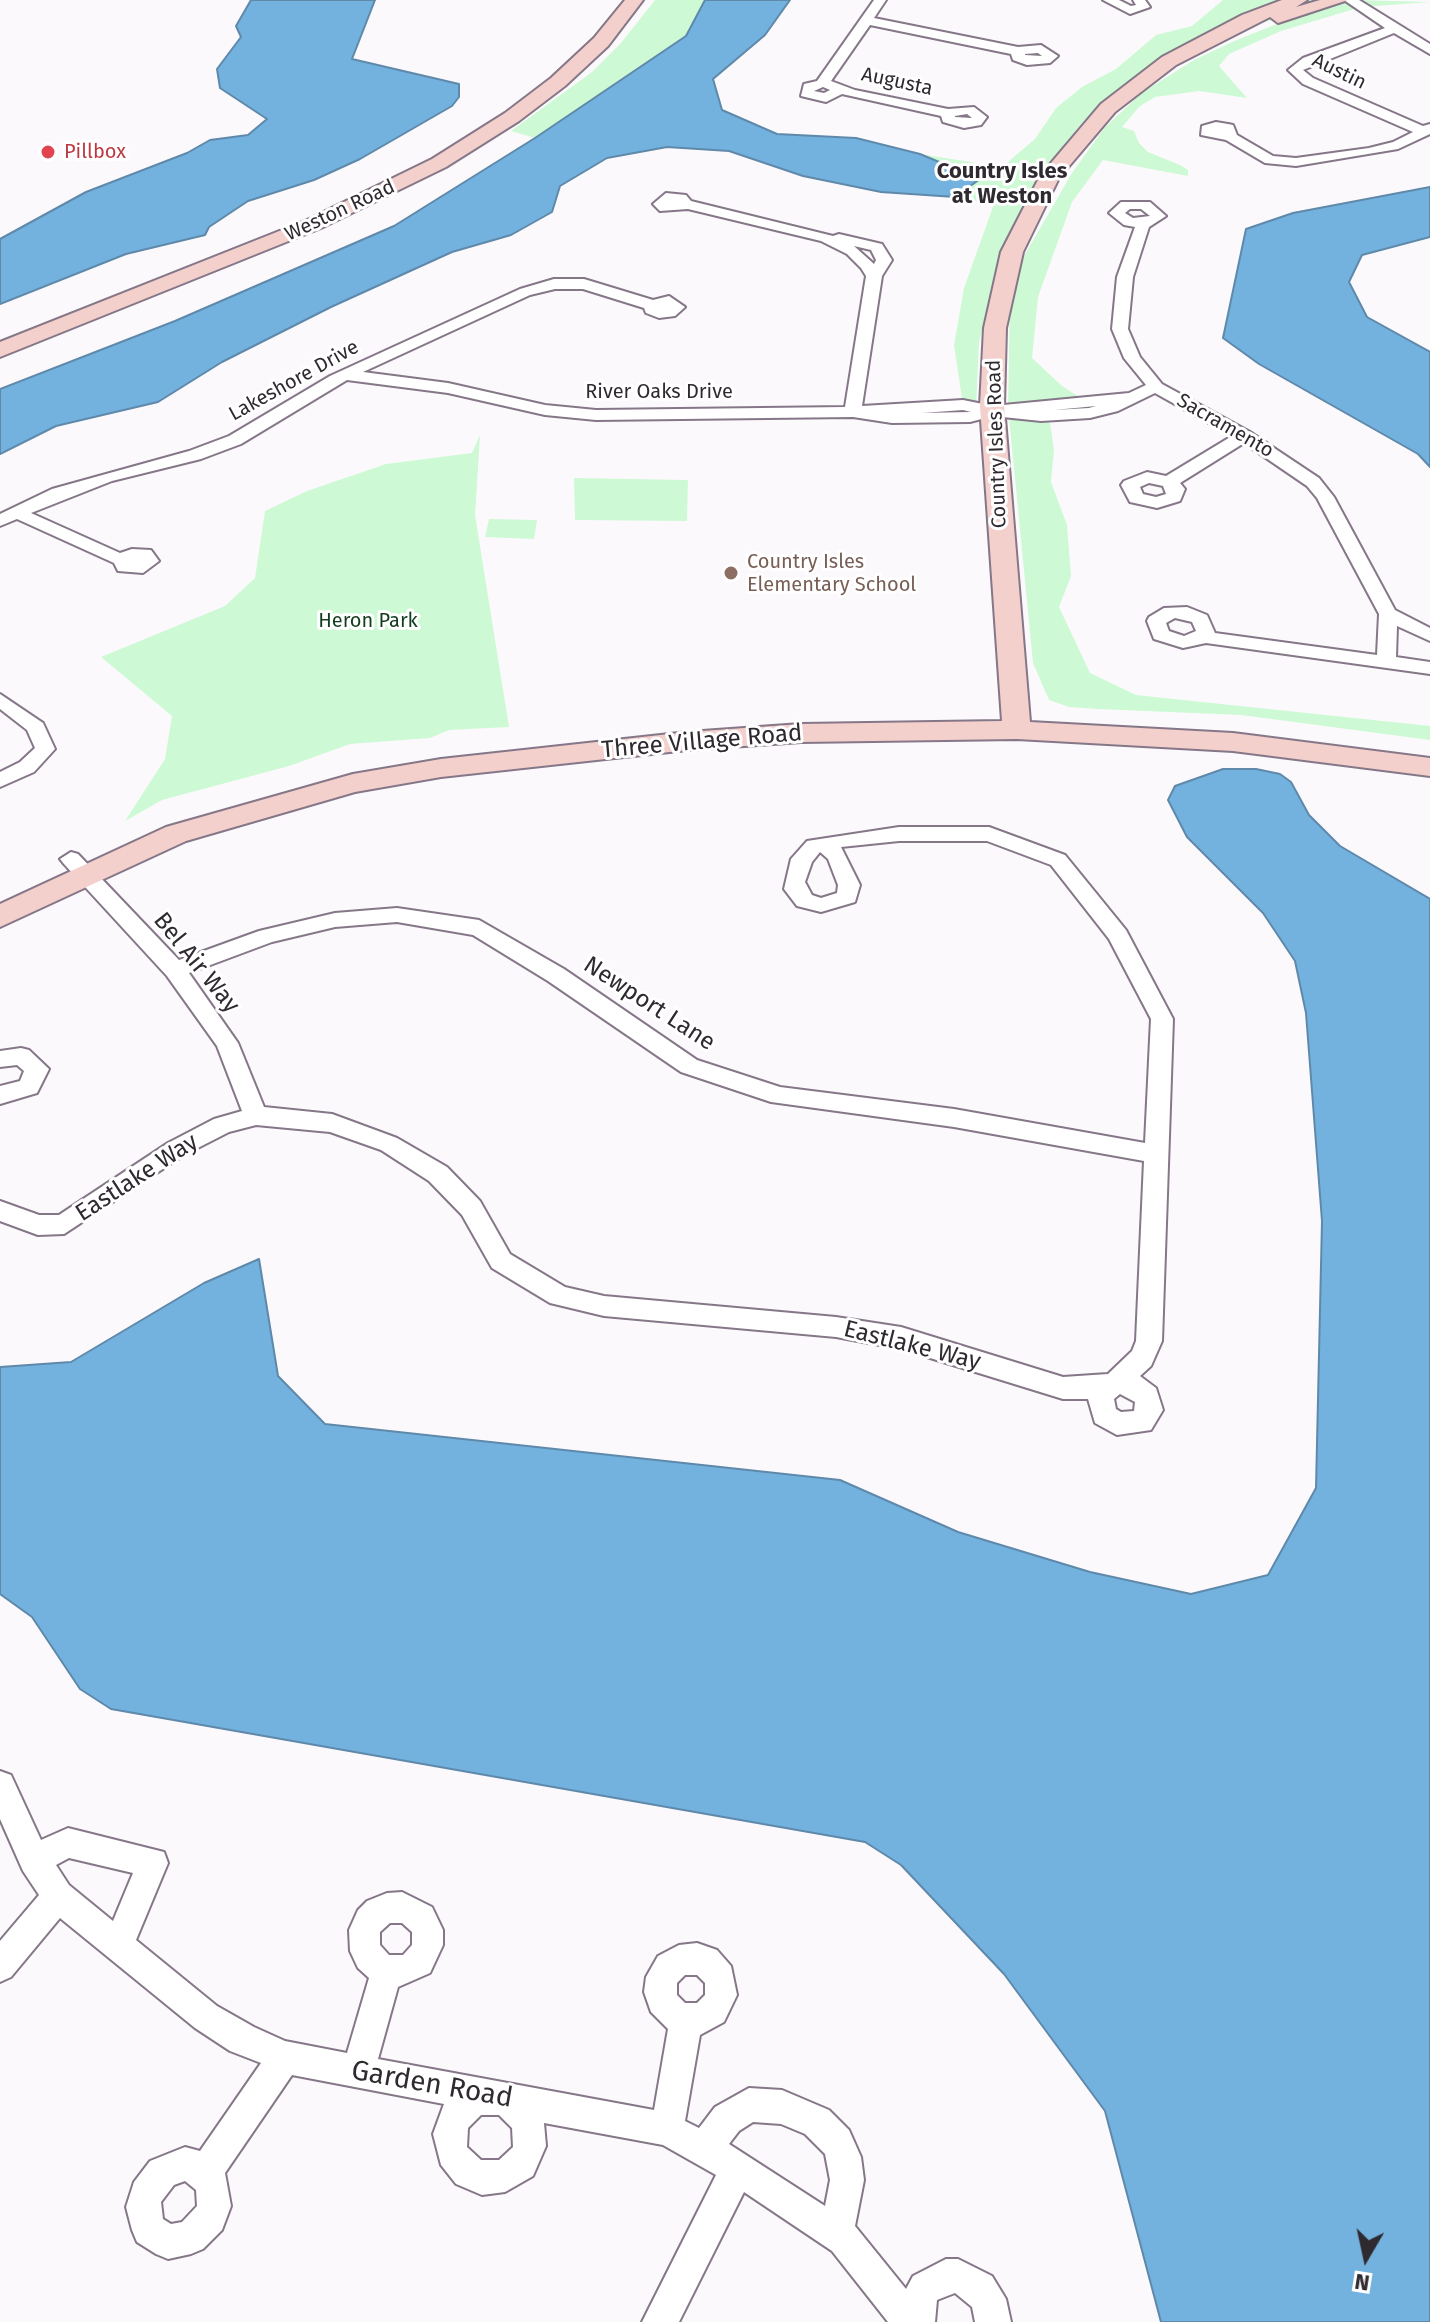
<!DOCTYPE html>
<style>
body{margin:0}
#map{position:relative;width:1430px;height:2322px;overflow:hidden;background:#fcf9fd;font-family:"Fira Sans",sans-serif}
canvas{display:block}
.north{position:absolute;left:1326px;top:2218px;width:80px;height:80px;-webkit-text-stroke:6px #fff;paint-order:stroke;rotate:189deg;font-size:22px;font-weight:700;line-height:32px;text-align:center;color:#2f2930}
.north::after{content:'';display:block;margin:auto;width:28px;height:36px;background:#2f2930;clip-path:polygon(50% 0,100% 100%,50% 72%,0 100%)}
</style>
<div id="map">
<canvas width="1430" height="2322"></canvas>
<div class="north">N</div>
</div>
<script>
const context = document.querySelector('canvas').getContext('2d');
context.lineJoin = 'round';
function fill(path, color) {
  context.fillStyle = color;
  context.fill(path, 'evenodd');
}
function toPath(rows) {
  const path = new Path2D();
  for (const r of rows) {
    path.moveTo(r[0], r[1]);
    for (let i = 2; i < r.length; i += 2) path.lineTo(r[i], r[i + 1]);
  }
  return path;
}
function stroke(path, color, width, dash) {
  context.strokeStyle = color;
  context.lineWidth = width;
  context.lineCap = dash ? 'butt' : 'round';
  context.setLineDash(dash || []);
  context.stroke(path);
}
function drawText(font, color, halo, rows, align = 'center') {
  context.font = font + ' "Fira Sans",sans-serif';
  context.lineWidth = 6;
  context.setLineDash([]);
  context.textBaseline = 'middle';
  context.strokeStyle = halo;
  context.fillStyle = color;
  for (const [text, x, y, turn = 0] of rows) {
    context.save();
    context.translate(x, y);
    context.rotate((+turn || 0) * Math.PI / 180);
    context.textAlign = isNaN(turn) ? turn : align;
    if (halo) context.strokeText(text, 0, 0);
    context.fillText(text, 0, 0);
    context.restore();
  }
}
fill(toPath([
 [655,0,705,0,686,36,535,138,511,131,592,72,621,43],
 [1223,0,1339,0,1261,23,1214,32,1154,61,1081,124,1044,171,1020,214,998,267,979,343,976,408,963,405,954,345,964,288,994,204,955,197,979,179,920,154,1002,167,1035,139,1056,108,1082,87,1116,69,1156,35,1192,26],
 [1356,0,1430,2,1361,7,1281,31,1229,54,1219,66,1247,98,1199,91,1155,97,1140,106,1122,127,1134,131,1139,143,1148,152,1180,165,1188,170,1188,176,1103,160,1072,202,1038,297,1032,358,1062,386,1092,405,1104,406,1042,416,1050,423,1054,450,1051,482,1067,525,1071,576,1059,607,1090,673,1136,695,1430,726,1430,740,1241,715,1098,709,1069,707,1049,700,1033,663,1008,407,1010,298,1024,256,1072,173,1105,127,1143,92,1194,60,1232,42,1279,23],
 [480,435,475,515,509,727,449,730,430,738,350,744,289,766,162,800,125,821,165,759,172,716,101,657,225,606,255,578,265,511,307,491,386,464,472,453],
 [574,478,688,480,687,521,575,520],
 [489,519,537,520,534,539,485,537]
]), '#cdfad4');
const water = toPath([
 [251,0,375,0,352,59,459,84,459,97,452,106,360,159,314,180,248,201,209,227,205,235,126,254,0,304,0,239,86,192,187,153,210,140,248,135,267,119,220,88,217,69,241,37,236,26,251,0],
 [705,0,790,0,765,35,713,79,722,110,777,134,856,138,920,154,980,179,955,197,881,192,803,176,729,151,667,147,607,158,560,186,552,212,511,235,452,252,331,307,222,362,158,402,56,426,0,454,0,389,175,321,394,226,535,138,686,36,705,0],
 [1430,187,1430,237,1362,255,1349,282,1367,317,1430,352,1430,467,1418,454,1259,364,1223,338,1246,229,1293,213,1430,187],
 [1223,769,1256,769,1280,774,1291,782,1309,815,1340,846,1430,899,1430,2322,1161,2322,1105,2111,1004,1974,901,1865,865,1842,111,1709,80,1689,32,1617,0,1594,0,1367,71,1362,204,1283,259,1259,278,1376,325,1424,840,1480,958,1532,1090,1572,1191,1594,1268,1575,1316,1488,1322,1221,1306,1013,1295,961,1263,913,1187,837,1168,800,1175,786,1223,769]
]);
fill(water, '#73b2de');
stroke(water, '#5f89aa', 2);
const street = toPath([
 [874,0,886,0,874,18,1018,47,1041,45,1058,56,1050,63,1027,65,1013,60,1011,54,870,25,831,81,855,90,948,109,974,107,987,117,981,125,964,128,943,122,941,116,842,94,826,102,801,96,804,84,817,81,874,0],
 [1038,53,1042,56,1025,55,1025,54,1038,53],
 [823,87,830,90,824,93,814,91,823,87],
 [967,114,972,118,955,117,955,116,967,114],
 [1103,0,1119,0,1131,6,1136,5,1133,0,1145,0,1150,7,1130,14,1103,0],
 [1344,0,1359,0,1430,44,1430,54,1394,33,1303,70,1313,78,1423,126,1430,124,1430,134,1398,149,1296,166,1265,163,1226,140,1201,135,1202,126,1216,122,1228,124,1233,125,1237,135,1273,156,1296,158,1369,148,1393,142,1413,132,1303,84,1288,70,1303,58,1385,28,1344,0],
 [666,193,686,195,691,201,833,236,839,234,882,244,892,260,882,276,862,406,963,400,993,406,1129,393,1146,385,1124,358,1112,329,1117,277,1135,227,1124,225,1109,213,1121,202,1150,202,1166,216,1149,227,1133,277,1128,329,1140,357,1162,384,1250,432,1319,478,1334,497,1395,610,1430,628,1430,641,1397,626,1396,657,1430,662,1430,674,1206,643,1183,648,1154,639,1147,621,1149,617,1164,608,1187,607,1207,615,1215,633,1377,655,1379,614,1317,498,1307,486,1244,443,1180,483,1185,489,1180,501,1157,508,1130,502,1121,485,1124,481,1147,472,1166,476,1232,436,1155,393,1118,411,1090,418,1041,421,993,416,970,422,892,423,853,417,596,420,545,415,448,393,347,380,241,444,201,459,112,481,31,513,120,553,132,549,151,550,159,561,143,573,118,571,114,563,17,519,0,526,0,514,52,489,189,451,229,436,330,376,520,289,554,279,584,279,653,300,669,296,685,307,675,316,659,318,646,313,644,308,583,289,555,289,530,295,363,372,448,383,545,405,596,410,845,407,866,276,861,268,847,254,821,241,688,209,660,211,653,204,666,193],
 [1130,209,1141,209,1150,216,1133,218,1125,213,1130,209],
 [854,246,871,250,876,260,874,264,854,246],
 [1096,406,1089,408,1054,410,1096,406],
 [963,410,971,412,922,413,963,410],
 [1149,483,1163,486,1166,494,1156,497,1143,494,1140,487,1149,483],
 [1175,618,1192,622,1196,631,1184,636,1169,631,1166,623,1175,618],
 [0,694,43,723,55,749,34,772,0,787,0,772,20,762,35,748,27,730,0,709,0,694],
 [899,827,989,827,1065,855,1126,930,1173,1019,1162,1341,1151,1366,1140,1376,1156,1388,1163,1410,1151,1430,1117,1435,1095,1423,1088,1399,1063,1399,901,1349,836,1337,604,1316,550,1303,492,1268,462,1215,429,1181,381,1150,330,1132,256,1125,229,1132,184,1155,64,1234,38,1235,0,1221,0,1201,39,1215,59,1215,168,1143,214,1119,242,1111,217,1046,167,976,64,864,60,859,71,852,78,854,179,960,259,931,335,913,397,908,479,920,564,969,697,1060,780,1087,954,1109,1145,1143,1151,1019,1109,939,1051,865,987,841,899,841,841,847,860,885,855,902,821,912,797,906,784,889,791,859,807,841,899,827],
 [820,852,828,859,838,885,837,893,821,898,812,895,805,882,812,862,820,852],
 [397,922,473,935,548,981,681,1072,771,1102,954,1127,1144,1161,1136,1341,1132,1351,1108,1374,1063,1377,901,1327,836,1317,604,1296,565,1287,510,1254,480,1201,447,1167,397,1138,332,1114,264,1107,238,1043,189,973,272,942,335,927,397,922],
 [1120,1394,1135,1402,1134,1411,1121,1412,1116,1409,1114,1399,1120,1394],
 [21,1048,29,1050,49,1069,37,1093,0,1104,0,1086,20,1081,24,1071,17,1065,0,1067,0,1051,21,1048],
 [0,1771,11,1775,41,1840,68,1828,164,1852,168,1863,136,1940,217,2006,254,2027,285,2041,347,2053,369,1978,358,1968,350,1951,349,1930,358,1910,367,1901,387,1893,402,1892,432,1907,443,1930,443,1945,430,1973,398,1987,378,2059,654,2110,668,2029,651,2012,644,1992,646,1977,658,1956,679,1945,697,1943,717,1950,731,1966,737,1995,724,2022,700,2035,685,2121,699,2128,715,2107,749,2088,782,2090,829,2110,849,2130,861,2157,864,2180,855,2226,906,2289,913,2276,946,2259,958,2259,992,2276,1006,2299,1011,2322,975,2322,972,2307,955,2293,937,2300,935,2322,888,2322,832,2251,744,2192,679,2322,642,2322,716,2175,663,2145,544,2123,546,2146,533,2176,505,2192,482,2195,456,2184,441,2165,433,2134,444,2104,292,2075,225,2173,231,2206,222,2230,203,2249,191,2254,168,2259,156,2254,137,2242,132,2230,126,2207,134,2182,150,2161,185,2147,200,2151,261,2063,230,2051,195,2028,60,1918,11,1977,0,1982,0,1941,39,1895,23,1871,0,1819,0,1771],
 [69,1858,133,1873,113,1921,69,1885,56,1865,69,1858],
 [390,1923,402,1923,412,1932,412,1945,403,1955,389,1955,380,1945,380,1932,390,1923],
 [685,1975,697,1975,705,1983,705,1995,697,2003,685,2003,677,1995,677,1983,685,1975],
 [481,2115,499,2115,512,2128,513,2147,499,2160,481,2160,467,2147,468,2128,481,2115],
 [753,2122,781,2124,805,2134,825,2154,830,2180,825,2206,729,2144,739,2131,753,2122],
 [185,2181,196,2190,197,2206,182,2222,171,2224,163,2219,161,2202,174,2185,185,2181]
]);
const secondary = toPath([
 [625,0,643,0,608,46,565,86,519,121,446,167,321,228,0,357,0,342,307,220,432,159,505,113,551,78,594,38,625,0],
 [1282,0,1307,0,1296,7,1320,0,1348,0,1278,23,1270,17,1176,65,1115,112,1059,178,1023,252,1006,328,1004,406,1030,722,1233,733,1430,758,1430,776,1233,751,1017,739,801,742,688,750,441,777,355,792,186,841,0,927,0,904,166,827,353,774,441,759,688,732,801,724,1002,721,980,406,984,328,1001,252,1040,176,1101,104,1162,57,1242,15,1282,0]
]);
stroke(street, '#857788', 4);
stroke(secondary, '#857788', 4);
fill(street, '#fff');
fill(secondary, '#f3d0cc');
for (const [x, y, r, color] of [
 [48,152,8,"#e0444e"],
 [731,573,8,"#8d6e63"]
]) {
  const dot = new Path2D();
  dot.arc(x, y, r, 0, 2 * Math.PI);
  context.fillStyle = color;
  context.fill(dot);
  stroke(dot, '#fff', 3);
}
drawText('20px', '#2f2930', '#fff', [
 ["Austin",1339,72,26],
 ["Augusta",897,82,12],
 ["Weston Road",340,211,-25],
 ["Lakeshore Drive",294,381,-29],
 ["River Oaks Drive",659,392],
 ["Sacramento",1225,426,30],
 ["Country Isles Road",997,444,-92]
]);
drawText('20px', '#be3a42', '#fff', [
 ["Pillbox",64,152]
], 'left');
drawText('20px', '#785e54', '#fff', [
 ["Country Isles",747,562],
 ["Elementary School",747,585]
], 'left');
drawText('20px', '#133e1e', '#fff', [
 ["Heron Park",368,621]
]);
drawText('bold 22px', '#2f2930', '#fff', [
 ["Country Isles",1002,172],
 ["at Weston",1002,197]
]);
drawText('24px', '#2f2930', '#fff', [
 ["Three Village Road",702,742,-5],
 ["Bel Air Way",196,963,51],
 ["Newport Lane",649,1004,33],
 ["Eastlake Way",137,1178,-33],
 ["Eastlake Way",912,1346,14]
]);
drawText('28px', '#2f2930', '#fff', [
 ["Garden Road",432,2085,10]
]);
</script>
